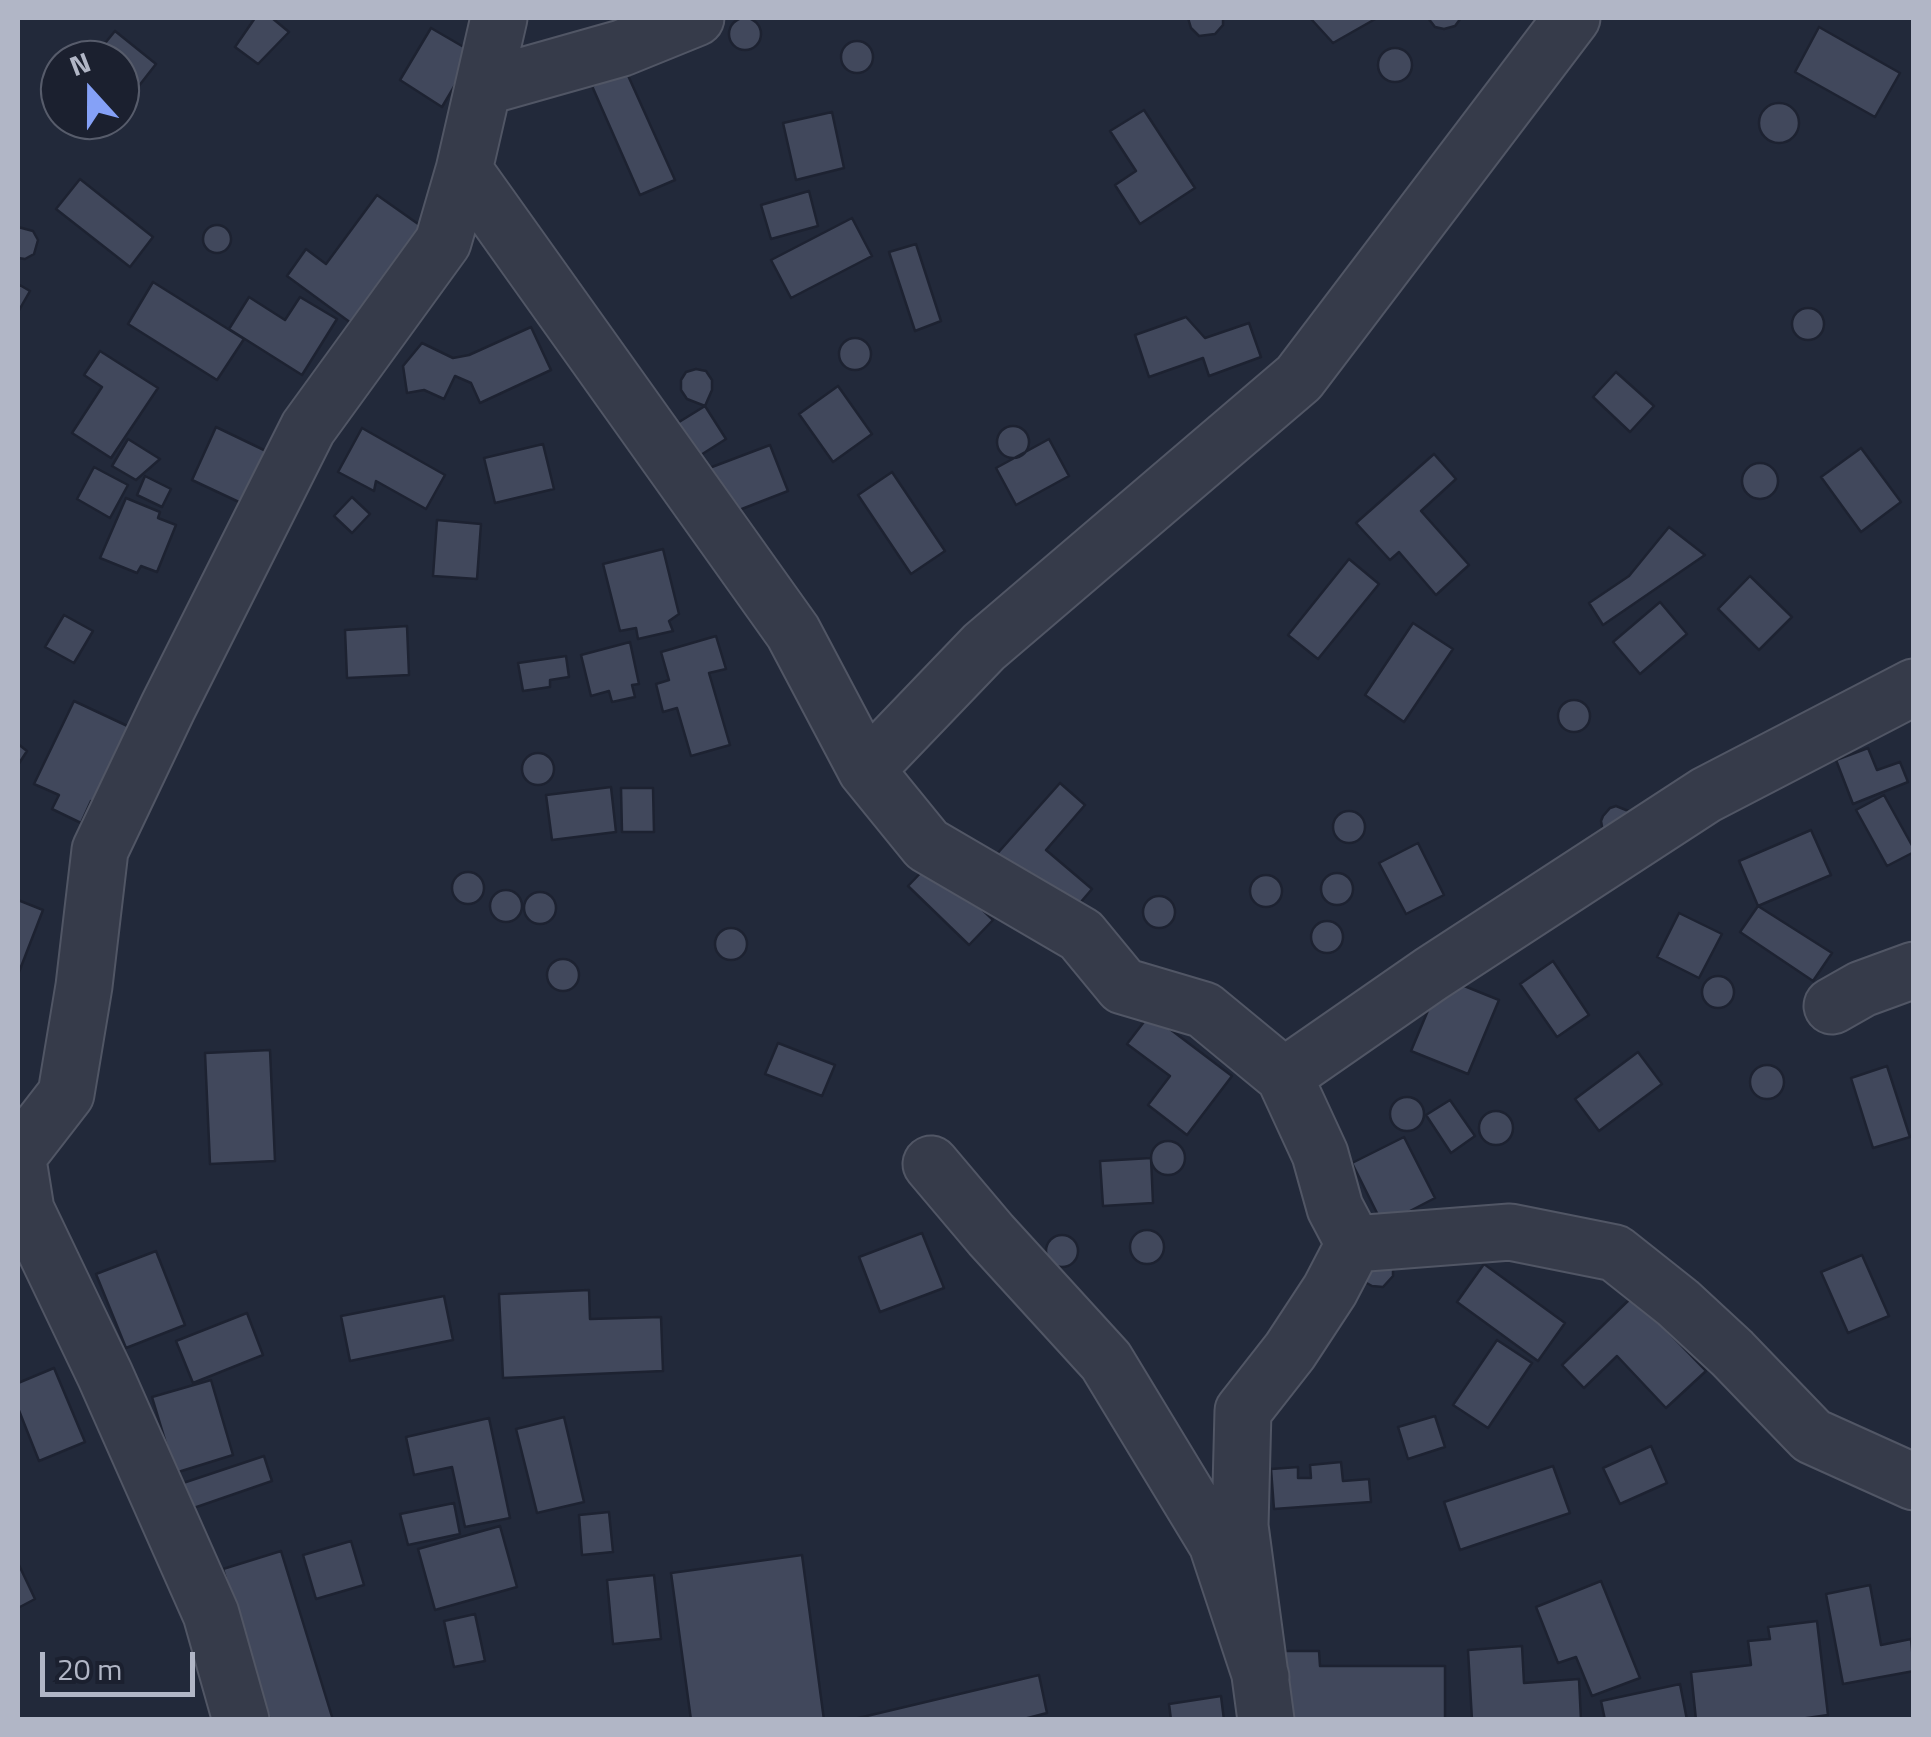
<!DOCTYPE html>
<style>
body{margin:0}
#map{position:relative;width:1931px;height:1737px;overflow:hidden;background:#22293a;font-family:"Titillium Web",sans-serif}
canvas{display:block}
.frame{position:absolute;inset:0;border:20px solid #b1b6c6;pointer-events:none}
.north{position:absolute;left:40px;top:40px;width:100px;height:100px;box-sizing:border-box;background:#1b202f;border:2px solid #575c6b;border-radius:50%;rotate:339deg;font-size:28px;font-weight:700;line-height:40px;text-align:center;color:#b1b6c6}
.north::after{content:'';display:block;margin:auto;width:35px;height:45px;background:#85a1f7;clip-path:polygon(50% 0,100% 100%,50% 72%,0 100%)}
.scale{position:absolute;left:40px;top:1652px;width:155px;height:45px;box-sizing:border-box;border:5px solid #b1b6c6;border-top:0;padding-left:12px;font-size:30px;line-height:35px;white-space:nowrap;color:#b1b6c6;-webkit-text-stroke:8px #1b202f;paint-order:stroke}
</style>
<div id="map">
<canvas width="1931" height="1737"></canvas>
<div class="frame"></div>
<div class="north">N</div>
<div class="scale">20 m</div>
</div>
<script>
const context = document.querySelector('canvas').getContext('2d');
context.lineJoin = 'round';
function fill(path, color) {
  context.fillStyle = color;
  context.fill(path, 'evenodd');
}
function toPath(rows) {
  const path = new Path2D();
  for (const r of rows) {
    if (r.length === 3) {
      path.moveTo(r[0] + r[2], r[1]);
      path.arc(r[0], r[1], r[2], 0, 2 * Math.PI);
      continue;
    }
    path.moveTo(r[0], r[1]);
    for (let i = 2; i < r.length; i += 2) path.lineTo(r[i], r[i + 1]);
  }
  return path;
}
function stroke(path, color, width, dash) {
  context.strokeStyle = color;
  context.lineWidth = width;
  context.lineCap = dash ? 'butt' : 'round';
  context.setLineDash(dash || []);
  context.stroke(path);
}
const building = toPath([
 [745,34,16],
 [255,18,272,18,289,32,258,64,235,47,255,18],
 [1188,18,1223,18,1223,25,1215,34,1199,36,1191,28,1188,18],
 [1312,18,1377,18,1333,43,1312,20,1312,18],
 [1428,18,1461,18,1455,26,1444,29,1435,27,1428,18],
 [1819,27,1900,73,1875,117,1795,72,1819,27],
 [431,28,474,53,442,107,400,80,431,28],
 [115,31,156,64,138,87,120,72,120,60,105,60,97,53,115,31],
 [857,57,16],
 [1395,65,17],
 [626,71,675,180,640,195,592,86,626,71],
 [1779,123,20],
 [1144,110,1195,188,1140,224,1115,185,1136,171,1110,131,1144,110],
 [832,112,844,168,796,180,783,123,832,112],
 [80,179,153,237,130,267,56,209,80,179],
 [809,191,818,226,771,239,761,205,809,191],
 [377,195,421,226,351,323,287,276,306,249,326,264,377,195],
 [852,218,872,256,791,298,771,260,852,218],
 [217,239,14],
 [18,227,33,231,38,240,34,254,25,259,18,258,18,227],
 [916,244,941,321,915,331,889,252,916,244],
 [153,282,244,339,217,380,128,324,153,282],
 [18,284,30,291,18,312,18,284],
 [249,297,285,320,300,297,337,319,302,375,229,329,249,297],
 [1808,324,16],
 [1186,317,1205,338,1249,323,1261,357,1209,376,1203,358,1149,377,1135,335,1186,317],
 [531,327,551,370,480,403,471,383,455,376,444,399,424,390,407,393,403,366,422,343,453,358,469,355,531,327],
 [855,354,16],
 [100,351,158,388,111,458,72,433,102,387,84,375,100,351],
 [696,369,706,371,712,380,712,390,705,406,687,399,681,390,681,380,686,372,696,369],
 [1616,372,1654,406,1630,432,1593,397,1616,372],
 [838,386,872,434,833,462,799,414,838,386],
 [705,406,726,439,666,477,645,443,705,406],
 [1013,442,16],
 [216,427,266,451,241,503,192,480,216,427],
 [362,428,445,475,426,509,376,481,374,491,338,472,362,428],
 [128,439,160,459,136,480,112,466,128,439],
 [1049,439,1069,476,1016,505,996,468,1049,439],
 [543,444,554,489,495,503,484,458,543,444],
 [770,445,788,491,693,528,675,481,770,445],
 [1861,448,1901,502,1861,532,1821,477,1861,448],
 [1434,454,1456,479,1421,511,1469,565,1436,595,1399,552,1390,560,1356,523,1434,454],
 [1760,481,18],
 [94,467,128,485,110,518,77,499,94,467],
 [892,472,945,551,911,574,858,495,892,472],
 [145,476,171,489,162,507,137,495,145,476],
 [352,497,370,514,352,533,334,516,352,497],
 [126,498,160,512,158,518,176,525,157,572,141,566,137,573,100,558,126,498],
 [437,520,481,524,477,579,433,576,437,520],
 [1669,527,1705,555,1603,625,1589,603,1629,576,1669,527],
 [663,549,679,614,669,621,673,631,638,639,636,628,620,631,603,564,663,549],
 [1349,559,1379,584,1318,659,1288,635,1349,559],
 [1750,576,1792,617,1759,650,1718,609,1750,576],
 [1660,602,1687,634,1640,674,1613,642,1660,602],
 [64,615,93,631,74,663,45,647,64,615],
 [1413,623,1453,649,1404,722,1365,695,1413,623],
 [407,626,409,675,347,678,345,630,407,626],
 [716,636,726,669,709,673,730,745,691,756,677,708,663,712,656,684,669,680,661,652,716,636],
 [630,642,639,684,632,685,635,697,612,702,609,691,591,696,581,655,630,642],
 [566,656,569,677,550,680,550,687,523,691,518,663,566,656],
 [1574,716,16],
 [74,701,136,730,101,805,91,801,81,823,52,809,59,795,34,784,74,701],
 [18,744,27,751,18,765,18,744],
 [1868,748,1877,770,1900,762,1908,782,1853,804,1836,760,1868,748],
 [538,769,16],
 [1060,783,1085,805,1046,850,1092,889,1068,917,996,855,1060,783],
 [611,787,616,832,552,840,546,795,611,787],
 [621,788,653,788,654,832,622,832,621,788],
 [1884,795,1914,849,1914,852,1887,866,1856,810,1884,795],
 [1616,806,1631,812,1603,832,1601,821,1603,816,1610,808,1616,806],
 [1349,827,16],
 [1811,830,1831,875,1758,906,1739,861,1811,830],
 [1418,843,1444,895,1406,914,1379,863,1418,843],
 [932,861,993,920,969,945,908,886,932,861],
 [468,888,16],
 [1337,889,16],
 [1266,891,16],
 [506,906,16],
 [540,908,16],
 [1159,912,16],
 [18,900,43,910,19,972,18,972,18,900],
 [1758,906,1832,953,1813,981,1740,932,1758,906],
 [1679,913,1722,934,1699,978,1657,957,1679,913],
 [1327,937,16],
 [731,944,16],
 [563,975,16],
 [1553,961,1589,1015,1557,1037,1520,984,1553,961],
 [1718,992,16],
 [1442,977,1499,1000,1468,1074,1411,1051,1442,977],
 [1150,1014,1232,1076,1187,1135,1148,1105,1170,1076,1127,1044,1150,1014],
 [778,1043,835,1065,822,1096,765,1074,778,1043],
 [270,1050,275,1161,210,1164,205,1053,270,1050],
 [1638,1052,1662,1084,1599,1131,1575,1099,1638,1052],
 [1767,1082,17],
 [1887,1066,1910,1137,1873,1148,1851,1078,1887,1066],
 [1407,1114,17],
 [1450,1100,1475,1136,1451,1153,1426,1115,1450,1100],
 [1496,1128,17],
 [1404,1137,1435,1198,1383,1225,1352,1163,1404,1137],
 [1168,1158,17],
 [1151,1158,1153,1203,1103,1206,1100,1161,1151,1158],
 [1147,1247,17],
 [922,1233,944,1288,880,1312,859,1257,922,1233],
 [1062,1251,16],
 [156,1251,185,1325,126,1348,96,1274,156,1251],
 [1862,1255,1889,1316,1848,1333,1821,1272,1862,1255],
 [1362,1264,1393,1266,1393,1276,1383,1287,1372,1286,1363,1281,1362,1264],
 [1484,1264,1565,1323,1538,1361,1457,1302,1484,1264],
 [589,1290,590,1319,661,1317,663,1371,503,1378,499,1294,589,1290],
 [444,1296,453,1340,350,1361,341,1316,444,1296],
 [1633,1296,1706,1371,1666,1408,1617,1356,1584,1388,1562,1365,1633,1296],
 [247,1313,263,1355,193,1383,176,1341,247,1313],
 [1497,1340,1532,1363,1488,1428,1453,1405,1497,1340],
 [54,1368,85,1442,39,1461,18,1408,18,1383,54,1368],
 [211,1380,233,1455,175,1473,152,1397,211,1380],
 [1435,1416,1445,1447,1408,1459,1398,1427,1435,1416],
 [564,1417,584,1502,537,1513,516,1429,564,1417],
 [489,1418,510,1518,465,1527,452,1467,414,1475,406,1437,489,1418],
 [1651,1446,1667,1483,1620,1504,1603,1468,1651,1446],
 [264,1456,272,1481,185,1511,177,1485,264,1456],
 [1341,1462,1343,1481,1369,1479,1371,1502,1274,1509,1271,1469,1298,1467,1298,1478,1311,1478,1310,1465,1341,1462],
 [1553,1466,1570,1513,1460,1550,1444,1502,1553,1466],
 [454,1503,460,1534,408,1545,400,1514,454,1503],
 [609,1512,613,1552,582,1555,579,1515,609,1512],
 [500,1526,517,1587,435,1610,418,1549,500,1526],
 [351,1541,364,1585,316,1599,303,1555,351,1541],
 [281,1551,333,1720,270,1720,223,1569,281,1551],
 [802,1555,824,1720,691,1720,671,1573,802,1555],
 [18,1563,35,1599,18,1608,18,1563],
 [654,1575,661,1639,613,1644,607,1580,654,1575],
 [1601,1581,1640,1678,1592,1696,1576,1657,1558,1663,1536,1607,1601,1581],
 [1870,1585,1881,1645,1911,1639,1914,1671,1843,1684,1826,1594,1870,1585],
 [475,1614,485,1661,454,1667,444,1621,475,1614],
 [1817,1621,1828,1715,1793,1720,1696,1720,1691,1672,1751,1665,1748,1641,1770,1639,1768,1627,1817,1621],
 [1522,1646,1524,1683,1579,1679,1581,1720,1472,1720,1468,1650,1522,1646],
 [1282,1651,1319,1651,1320,1666,1445,1666,1445,1720,1282,1720,1282,1651],
 [1039,1675,1047,1713,1020,1720,850,1720,1039,1675],
 [1680,1684,1687,1720,1605,1720,1601,1701,1680,1684],
 [1221,1696,1224,1720,1171,1720,1169,1704,1221,1696]
]);
fill(building, '#41485c');
stroke(building, '#1d2231', 2.5);
const minor = toPath([
 [484,87,622,48,696,18],
 [464,170,793,632,866,770,927,845,1081,935,1123,986,1204,1010,1284,1076,1320,1154,1335,1208,1354,1244],
 [866,770,984,647,1299,378,1572,18],
 [1832,1006,1862,989,1914,970],
 [1284,1076,1431,974,1706,795,1914,687],
 [18,1156,66,1094,84,986,100,850,168,707,308,428,443,242,464,170,499,18],
 [18,1160,26,1210,105,1375,211,1614,241,1720],
 [931,1164,991,1235,1106,1361,1217,1544,1261,1677],
 [1354,1244,1510,1232,1615,1253,1678,1303,1732,1353,1812,1436,1914,1482],
 [1266,1720,1240,1526,1243,1411,1290,1351,1330,1290,1354,1244]
]);
stroke(minor, '#515665', 59);
stroke(minor, '#363b4a', 55);
</script>
